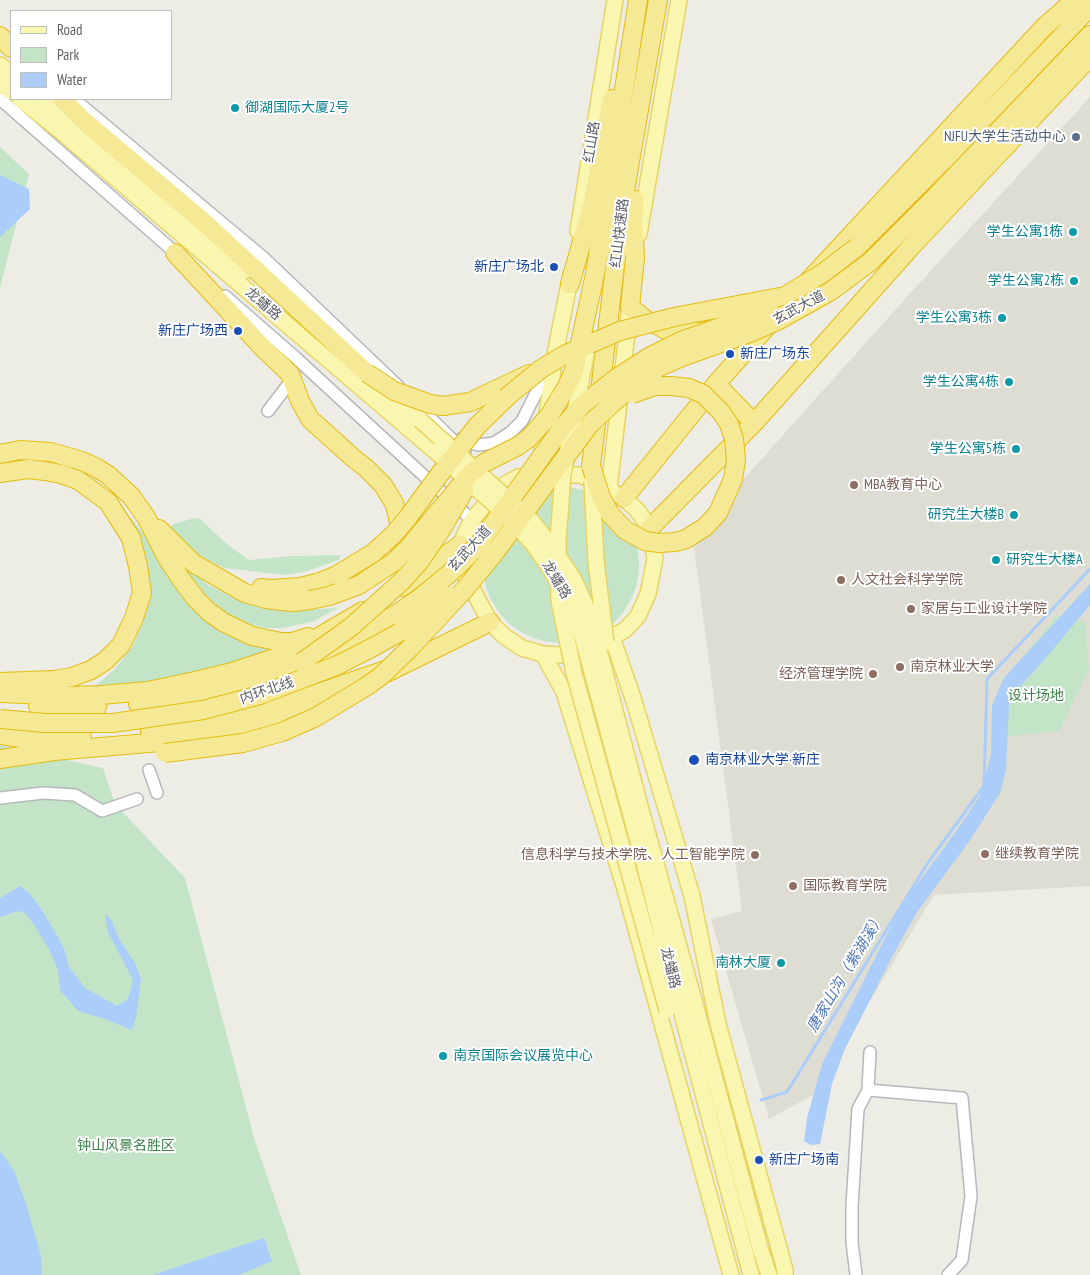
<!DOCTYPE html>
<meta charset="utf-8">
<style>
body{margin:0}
#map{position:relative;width:1090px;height:1275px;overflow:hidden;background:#eeede5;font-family:"PT Sans Narrow",sans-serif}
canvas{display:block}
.legend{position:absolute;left:10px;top:10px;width:162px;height:90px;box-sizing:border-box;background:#fff;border:1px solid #bebfc1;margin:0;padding:6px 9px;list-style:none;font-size:15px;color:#5d5f65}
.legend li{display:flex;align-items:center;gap:10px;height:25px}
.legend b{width:25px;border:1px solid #bebfc1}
</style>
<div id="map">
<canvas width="1090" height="1275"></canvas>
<ul class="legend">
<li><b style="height:6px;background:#f9f7af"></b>Road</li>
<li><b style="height:14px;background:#c4e4c8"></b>Park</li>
<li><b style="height:14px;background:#abcdf9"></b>Water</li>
</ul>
</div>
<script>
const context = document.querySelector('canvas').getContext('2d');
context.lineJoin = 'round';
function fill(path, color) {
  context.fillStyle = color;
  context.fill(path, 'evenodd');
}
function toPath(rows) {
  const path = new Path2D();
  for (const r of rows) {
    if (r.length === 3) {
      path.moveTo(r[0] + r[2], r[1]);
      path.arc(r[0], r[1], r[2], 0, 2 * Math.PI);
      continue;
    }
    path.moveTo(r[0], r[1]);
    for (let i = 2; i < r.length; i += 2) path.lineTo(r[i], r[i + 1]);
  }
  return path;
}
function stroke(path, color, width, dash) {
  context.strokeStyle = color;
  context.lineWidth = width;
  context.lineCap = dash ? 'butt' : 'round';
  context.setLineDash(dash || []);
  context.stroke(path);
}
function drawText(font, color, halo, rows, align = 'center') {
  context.font = font + ' "PT Sans Narrow","Noto Sans SC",sans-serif';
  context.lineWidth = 4;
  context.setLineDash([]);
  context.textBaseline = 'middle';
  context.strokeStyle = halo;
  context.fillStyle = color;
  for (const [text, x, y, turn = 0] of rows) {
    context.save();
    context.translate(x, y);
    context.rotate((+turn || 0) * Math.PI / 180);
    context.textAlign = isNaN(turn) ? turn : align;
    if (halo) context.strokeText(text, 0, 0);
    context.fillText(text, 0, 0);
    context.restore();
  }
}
fill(toPath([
 [1090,97,1090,886,934,895,813,1095,769,1119,711,919,742,911,694,548,740,483,914,289]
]), '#deddd3');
fill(toPath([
 [0,147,29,174,0,288],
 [561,565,78],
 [129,516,146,537,155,556,175,587,200,615,268,646,267,651,238,662,176,677,127,685,96,687,96,685,114,670,132,647,142,625,147,602,125,520],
 [194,518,200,519,228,545,249,560,292,556,341,555,339,560,304,572,284,575,224,568,206,559,190,548,170,527,174,524],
 [175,557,208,585,232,597,258,605,300,610,338,608,314,621,294,626,282,628,265,628,252,625,235,618,215,606,197,589],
 [1057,615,1085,622,1089,669,1059,731,992,738,1001,684],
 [0,745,103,768,115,804,185,878,255,1141,301,1275,0,1275]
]), '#c4e4c8');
fill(toPath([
 [0,175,29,189,30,209,0,237],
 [1090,584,1090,605,1044,660,1012,695,1009,705,1006,770,1000,793,968,843,917,912,893,955,844,1051,832,1084,820,1144,811,1145,804,1141,807,1118,822,1064,901,906,957,830,980,796,991,754,992,705,1004,678],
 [20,886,29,893,42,910,64,948,69,967,85,988,117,1006,128,999,133,980,108,932,105,914,112,921,119,939,136,965,141,979,136,1017,132,1030,102,1018,78,1011,60,990,58,970,49,950,35,926,25,913,18,911,0,917,0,898],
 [0,1151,14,1171,26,1204,41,1256,42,1275,0,1275],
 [264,1238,272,1261,239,1275,153,1275]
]), '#abcdf9');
stroke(toPath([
 [761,1100,787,1092,927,864,984,786,987,679,1090,569]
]), '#abcdf9', 3);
const minor = toPath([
 [0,99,179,256],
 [74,99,264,258,399,387],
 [225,296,295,357,472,520],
 [414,402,465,452],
 [268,411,287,386],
 [461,439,478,445,494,443,511,432,522,421,550,365],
 [149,770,157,793],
 [0,798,43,793,75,795,102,811,137,799],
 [868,1090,962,1098,971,1196,962,1260,948,1275],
 [856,1275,852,1242,852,1206,858,1109,868,1090,870,1052]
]);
const major = toPath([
 [0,65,11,74],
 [0,83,11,92],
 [20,99,64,134,435,451],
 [42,99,245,271],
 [578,231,615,0],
 [639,234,679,0],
 [384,390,420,420],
 [541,458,555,354,571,274],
 [539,475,581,475,624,498,637,510,650,528,655,558,648,594,638,616,625,630,580,653,560,655,543,654,522,648,504,636,490,622,463,572,460,545,472,520,500,487,518,477,539,475],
 [609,489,630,307],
 [612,637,633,698,692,896,718,1024,785,1270,785,1275],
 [543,654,564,692,625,889,731,1275],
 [695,1004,760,1248,769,1275],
 [681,1010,751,1275]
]);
const highway = toPath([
 [0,36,11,48],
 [62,99,85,122,206,224,367,373],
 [635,200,633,220,635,258,630,307,645,319,666,330,700,332,707,331],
 [857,247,943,161,1090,7],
 [175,253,262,347,284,368,290,374,300,401,310,419,352,457,366,468,383,485,394,503,397,513,401,533,401,566],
 [595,274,638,0],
 [570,284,593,202,612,99],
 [781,319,831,291,870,262,937,195,1090,35],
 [716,384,754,423],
 [491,392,529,374],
 [0,454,20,450,51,452,82,461,97,468,108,475,131,496,146,517,167,558,183,582,196,599,209,612,223,622,252,636,281,642,292,642,308,637],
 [591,466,622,208,658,0],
 [0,473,28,469,45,471,61,474,78,480,108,502,131,538,138,566,142,593,134,618,121,645,105,661,91,670,72,677,54,680,0,682],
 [624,498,716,384,786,305,1045,26,1075,0],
 [650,528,754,423,910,248,1090,57],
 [159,529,193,563,245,593,266,599,282,601,294,602,310,600],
 [402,587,460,545],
 [261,588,271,589,301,587,320,582,337,575],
 [386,673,490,622],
 [0,693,71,696,101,695,148,691,195,681,232,672,293,652,363,611],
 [138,704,173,700,236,685,275,673,348,641,395,615],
 [38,706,69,709,97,707],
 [150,731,185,727,272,709,388,669],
 [0,735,21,738,82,737],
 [0,759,54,751,184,740,239,734,277,723,351,689]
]);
stroke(minor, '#b5b7bb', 14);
stroke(major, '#e7d465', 18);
stroke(highway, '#e3bc10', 20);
stroke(minor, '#fff', 11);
stroke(major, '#f9f7af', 15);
stroke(highway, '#f5e995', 18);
const majorBridge = toPath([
 [586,355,563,474,558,540,559,601,574,673,667,1010],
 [420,420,530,519,550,544,573,578,585,604,593,627,640,806,695,1004],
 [435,451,507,516,533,544,549,567,569,601,581,632,644,863,681,1010],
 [592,481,596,562,606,642]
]);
const highwayBridge = toPath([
 [367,373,394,391,430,404,443,406,470,402,491,392],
 [591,466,601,497,610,514,625,530,645,541,659,543,675,542,686,539,705,527,718,513,733,479,736,460,734,439,729,424,721,412,703,394,689,388,671,386,655,386,632,394],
 [337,575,373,553,393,535,406,520,439,475,477,426,509,395,541,369,564,355,620,331,674,317,785,296,823,273,857,247],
 [310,600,329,596,359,585,394,562,408,548,470,474,484,463,518,446,529,438,549,416,566,388,574,371,595,274],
 [395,615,420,598,444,578,459,565,478,545,562,428,582,405,615,379,649,357,681,341,740,320,769,305],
 [302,662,351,627,402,581,420,561,441,530,464,491],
 [0,719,45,723,113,723,203,710,260,695,338,665,375,646,400,632,448,596],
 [165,753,243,743,282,732,316,717,367,686,381,676,411,647,465,589,496,551,590,424,614,402,635,384,659,367,682,357,752,332,781,319]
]);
stroke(majorBridge, '#e7d465', 18, []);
stroke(highwayBridge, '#e3bc10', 20, []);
stroke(majorBridge, '#f9f7af', 15);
stroke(highwayBridge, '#f5e995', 18);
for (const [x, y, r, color] of [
 [235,108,5,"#0f9aa8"],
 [1076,137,5,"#5c6f8a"],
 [1073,232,5,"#0f9aa8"],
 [554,267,5,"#1a4fb4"],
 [1074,281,5,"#0f9aa8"],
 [1002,318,5,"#0f9aa8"],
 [238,331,5,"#1a4fb4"],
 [730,354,5,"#1a4fb4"],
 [1009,382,5,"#0f9aa8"],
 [1016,449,5,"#0f9aa8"],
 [854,485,5,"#8d6e63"],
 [1014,515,5,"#0f9aa8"],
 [996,560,5,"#0f9aa8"],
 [841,580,5,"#8d6e63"],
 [911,609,5,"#8d6e63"],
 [900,667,5,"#8d6e63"],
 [873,674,5,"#8d6e63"],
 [694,760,6,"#1a4fb4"],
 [985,854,5,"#8d6e63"],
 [755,855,5,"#8d6e63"],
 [793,886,5,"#8d6e63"],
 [781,963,5,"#0f9aa8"],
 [443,1056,5,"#0f9aa8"],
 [759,1160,5,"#1a4fb4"]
]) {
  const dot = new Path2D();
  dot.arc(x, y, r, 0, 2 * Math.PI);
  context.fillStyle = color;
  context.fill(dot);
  stroke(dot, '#fff', 2);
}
drawText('14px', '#0d838f', '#fff', [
 ["御湖国际大厦2号",245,108,"left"],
 ["学生公寓1栋",1063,232],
 ["学生公寓2栋",1064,281],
 ["学生公寓3栋",992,318],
 ["学生公寓4栋",999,382],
 ["学生公寓5栋",1006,449],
 ["研究生大楼B",1004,515],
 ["研究生大楼A",1006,560,"left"],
 ["南林大厦",771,963],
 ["南京国际会议展览中心",453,1056,"left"]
], 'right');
drawText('14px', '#4e5e75', '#fff', [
 ["NJFU大学生活动中心",1066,137]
], 'right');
drawText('14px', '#5d5f65', '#fff', [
 ["红山路",592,142,-81],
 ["红山快速路",620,233,-83],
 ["龙蟠路",263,304,41],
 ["玄武大道",799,308,-28],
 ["玄武大道",470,549,-48],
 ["龙蟠路",556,580,59],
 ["内环北线",267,691,-19],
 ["龙蟠路",670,968,76]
]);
drawText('14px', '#164399', '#fff', [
 ["新庄广场北",544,267,"right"],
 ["新庄广场西",228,331,"right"],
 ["新庄广场东",740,354],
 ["南京林业大学·新庄",705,760],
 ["新庄广场南",769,1160]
], 'left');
drawText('14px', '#785e54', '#fff', [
 ["MBA教育中心",864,485],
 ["人文社会科学学院",851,580],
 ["家居与工业设计学院",921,609],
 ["南京林业大学",910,667],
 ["经济管理学院",863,674,"right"],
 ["继续教育学院",995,854],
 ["信息科学与技术学院、人工智能学院",745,855,"right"],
 ["国际教育学院",803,886]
], 'left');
drawText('14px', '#3c8449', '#fff', [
 ["设计场地",1036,696],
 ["钟山风景名胜区",126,1146]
]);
drawText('italic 15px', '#4e75bb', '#fff', [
 ["唐家山沟（紫湖溪）",846,973,-59]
]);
</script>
